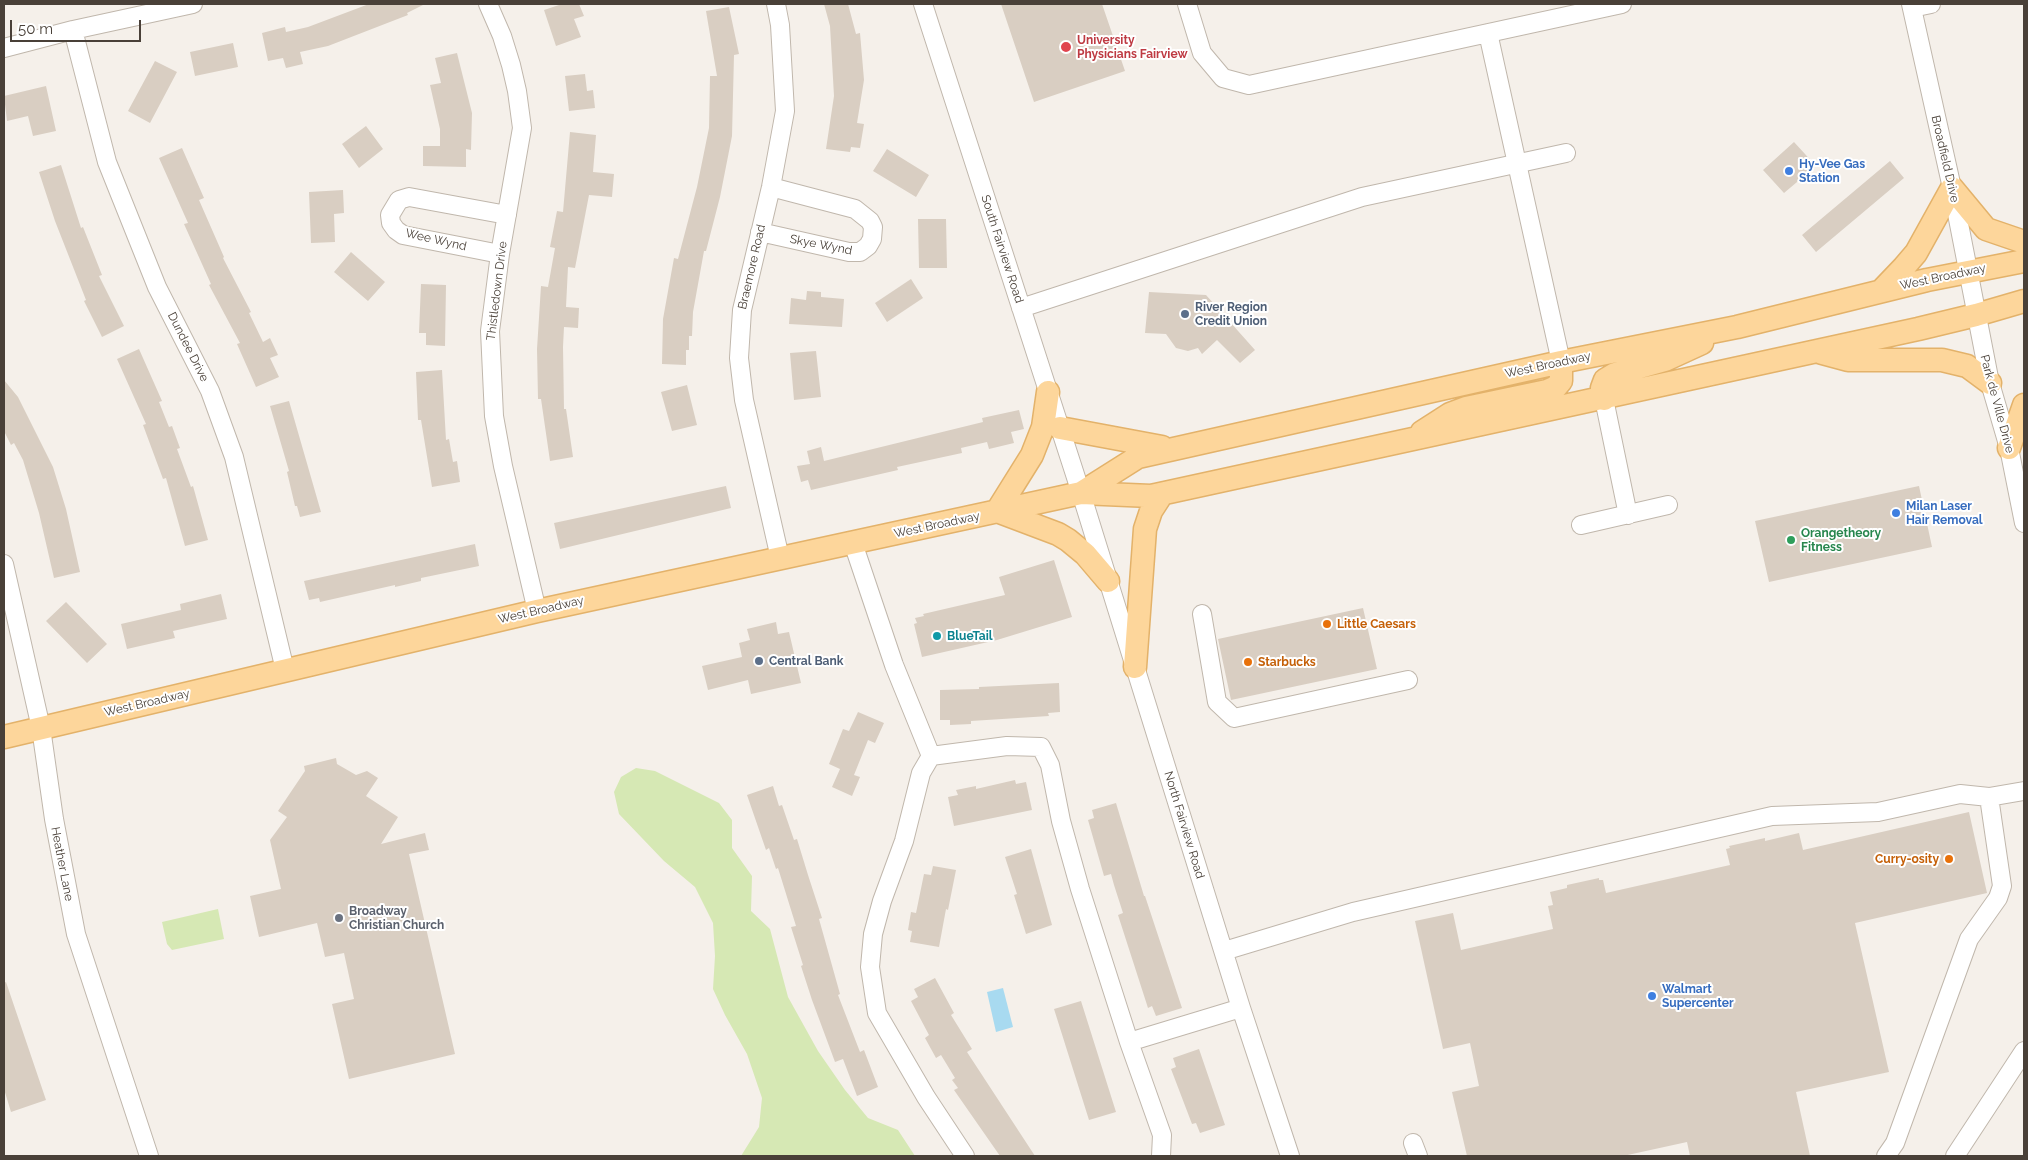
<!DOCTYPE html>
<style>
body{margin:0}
#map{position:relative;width:2028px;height:1160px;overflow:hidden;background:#f5f0ea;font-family:Raleway,sans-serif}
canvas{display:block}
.frame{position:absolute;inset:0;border:5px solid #494038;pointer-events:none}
.scale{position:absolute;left:10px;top:20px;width:131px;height:22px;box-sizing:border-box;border:2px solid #494038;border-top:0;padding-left:6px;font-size:15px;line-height:18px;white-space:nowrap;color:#494038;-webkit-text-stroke:4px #fff;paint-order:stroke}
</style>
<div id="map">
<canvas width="2028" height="1160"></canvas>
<div class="frame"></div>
<div class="scale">50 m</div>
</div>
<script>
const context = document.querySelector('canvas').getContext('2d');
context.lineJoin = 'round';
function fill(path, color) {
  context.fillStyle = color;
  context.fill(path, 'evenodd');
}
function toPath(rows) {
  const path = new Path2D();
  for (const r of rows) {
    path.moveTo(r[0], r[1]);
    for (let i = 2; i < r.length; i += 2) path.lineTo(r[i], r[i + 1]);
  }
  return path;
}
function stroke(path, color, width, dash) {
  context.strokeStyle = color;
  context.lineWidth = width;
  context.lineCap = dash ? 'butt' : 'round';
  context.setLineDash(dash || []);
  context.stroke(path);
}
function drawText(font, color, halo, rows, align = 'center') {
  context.font = font + ' Raleway,sans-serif';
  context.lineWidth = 4;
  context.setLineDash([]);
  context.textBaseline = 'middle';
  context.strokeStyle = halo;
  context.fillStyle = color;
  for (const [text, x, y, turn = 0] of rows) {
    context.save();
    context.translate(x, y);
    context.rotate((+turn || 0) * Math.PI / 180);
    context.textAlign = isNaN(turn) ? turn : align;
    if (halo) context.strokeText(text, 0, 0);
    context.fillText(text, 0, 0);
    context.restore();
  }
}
fill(toPath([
 [636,768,655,771,719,803,732,820,732,848,752,876,751,911,770,929,788,997,818,1051,845,1090,868,1118,898,1130,915,1156,741,1156,759,1127,762,1098,747,1054,725,1015,713,989,715,956,713,923,695,887,664,861,619,814,614,792,621,777],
 [218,909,224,939,172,950,167,944,162,922]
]), '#d6e8b4');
fill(toPath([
 [1003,988,1013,1027,996,1032,987,992]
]), '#a8daf0');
fill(toPath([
 [369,4,425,4,407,13,408,15,328,46,300,52,303,64,286,68,283,58,268,61,262,33,285,27,286,32,308,27],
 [562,4,579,4,584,16,574,19,581,37,556,46,544,10],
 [824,4,848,4,856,34,860,33,864,80,857,123,864,124,860,148,851,147,850,152,826,149,834,96,830,26],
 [1001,4,1102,4,1125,71,1034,102],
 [729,7,739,54,734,55,732,136,720,197,706,251,704,251,693,312,692,336,689,336,689,350,686,350,686,365,662,364,663,319,674,258,678,259,697,187,709,128,710,76,717,76,706,11],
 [233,43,238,67,195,76,190,52],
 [457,53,472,113,471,150,466,149,466,167,423,166,423,146,440,146,440,129,430,85,441,83,435,58],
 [155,61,177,72,150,123,128,111],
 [585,74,587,91,593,90,595,108,569,111,565,76],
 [46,86,56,131,33,136,28,116,7,121,4,96],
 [366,126,383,149,359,168,342,144],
 [570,132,596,135,593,172,614,174,612,197,589,195,575,268,568,267,566,307,579,308,578,328,564,327,563,347,564,409,566,409,573,457,550,461,541,399,538,399,537,349,541,286,548,287,555,248,550,247,557,211,563,212],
 [1794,142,1816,166,1784,193,1763,170],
 [182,148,204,198,199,200,224,257,223,258,251,312,249,313,263,342,270,338,278,355,270,358,279,377,256,387,237,344,240,343,209,285,211,284,184,224,188,223,159,158],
 [887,149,929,175,916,197,873,171],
 [1890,161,1904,178,1816,252,1802,235],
 [61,165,81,228,83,227,102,275,99,276,124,326,102,337,84,301,86,300,55,221,39,172],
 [343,190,344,213,334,214,335,242,311,243,309,192],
 [918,219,946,219,947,268,919,268],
 [351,252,385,282,368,301,334,272],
 [911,279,923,298,887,322,875,303],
 [421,284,446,285,445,346,426,345,426,333,419,333],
 [807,291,821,292,821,297,844,299,842,327,789,324,791,298,806,300],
 [1149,292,1206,295,1255,350,1240,363,1217,340,1202,354,1198,348,1188,351,1176,348,1166,334,1145,333],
 [139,349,162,401,159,402,169,427,172,426,180,448,177,449,191,487,193,486,208,540,185,546,166,478,163,479,143,425,146,424,117,359],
 [816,351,821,397,794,400,790,353],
 [442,370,446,440,449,439,453,462,457,461,460,482,432,487,421,420,418,420,416,372],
 [4,380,18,397,53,467,66,509,80,572,54,578,39,513,23,460,14,443,11,445,4,431],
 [687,385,697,425,672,431,661,392],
 [289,401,321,512,300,517,297,506,295,506,287,472,289,471,270,406],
 [1019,410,1024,429,1011,432,1014,443,989,449,987,442,961,448,962,453,897,467,898,470,811,490,808,480,801,482,797,466,810,464,807,451,821,447,824,461,983,422,982,418],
 [726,486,731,508,560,549,554,523],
 [1919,486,1932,547,1769,582,1755,521],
 [475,544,479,566,421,578,421,581,395,587,395,585,320,602,319,598,309,600,304,581],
 [1054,560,1072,617,997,640,922,657,914,624,917,623,915,618,924,616,923,614,1005,595,999,577],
 [221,594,227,619,173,631,175,638,127,649,121,624,181,610,180,604],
 [66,602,107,644,87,663,46,621],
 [1363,608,1377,669,1231,700,1218,639],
 [776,622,778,634,789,632,801,683,751,694,748,680,708,690,702,666,742,657,739,643,750,640,747,629],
 [1059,683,1060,712,1048,713,1049,716,971,721,971,724,950,725,950,720,940,720,940,690,979,689,979,687],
 [858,712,884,723,875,743,868,740,854,775,860,777,852,796,832,787,840,769,829,764,843,729,849,731],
 [336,758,337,764,356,775,367,771,378,778,366,796,398,817,381,844,425,833,429,850,409,854,455,1054,349,1079,332,1004,354,999,344,953,325,957,317,923,259,937,250,896,281,889,270,840,287,817,278,811,305,771,304,766],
 [1015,780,1016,784,1026,782,1032,810,954,826,948,797,958,795,956,790,976,786,976,789],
 [773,786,779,806,782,805,794,840,797,839,808,875,822,918,819,919,840,994,838,995,860,1052,864,1050,878,1087,857,1096,843,1059,835,1062,812,1000,801,966,803,965,791,927,796,926,778,868,776,869,769,848,766,850,747,795],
 [1116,803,1144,896,1145,896,1182,1008,1156,1016,1152,1006,1148,1008,1118,915,1123,913,1114,885,1111,874,1104,876,1088,820,1094,818,1092,810],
 [1969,812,1987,893,1855,923,1889,1072,1796,1092,1810,1156,1690,1156,1687,1142,1623,1156,1467,1156,1452,1092,1479,1086,1470,1043,1443,1049,1415,921,1453,913,1461,950,1553,929,1548,906,1553,905,1550,892,1567,888,1567,885,1599,878,1599,880,1603,880,1606,893,1730,865,1726,849,1730,848,1729,846,1765,838,1765,841,1799,833,1803,850],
 [1031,849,1052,925,1026,934,1014,895,1017,894,1005,857],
 [933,866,956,870,948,910,946,909,939,947,910,942,912,931,908,930,911,912,916,913,924,874,931,875],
 [935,978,954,1013,951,1015,972,1049,967,1052,1035,1156,1000,1156,954,1090,958,1088,952,1080,955,1078,941,1055,936,1058,925,1038,929,1035,911,1001,918,997,914,989],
 [6,982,46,1100,11,1112,4,1089,4,983],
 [1081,1001,1116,1112,1089,1120,1054,1009],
 [1199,1049,1225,1125,1200,1133,1196,1123,1192,1124,1171,1069,1176,1067,1173,1058]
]), '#d9cec2');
const minor = toPath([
 [488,4,502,36,511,65,517,91,522,128,500,254,490,331,494,416,503,466,537,611],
 [776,4,780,25,785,111,771,187,742,310,739,358,744,400,780,558],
 [923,4,1081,493,1241,1008,1290,1156],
 [1187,4,1202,53,1223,78,1249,85,1622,4],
 [1911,4,1952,188,1990,383,2009,448,2024,523],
 [1912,8,1931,4],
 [73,30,107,162,157,287,210,391,234,457,285,670],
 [1488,33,1561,362],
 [4,48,73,30,193,4],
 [760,232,849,252,860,252,868,246,872,239,873,227,870,221,855,209,771,187],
 [500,254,403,235,396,230,391,223,390,215,399,200,409,197,507,215],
 [1021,308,1362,197,1566,153],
 [1604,399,1628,515],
 [1581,525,1668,505],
 [853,543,894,665,931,756],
 [4,564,41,728,54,819,76,934,149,1156],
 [1202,614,1217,702,1234,718,1408,680],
 [931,756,1007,746,1041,747,1050,765,1061,821,1080,889,1129,1042,1162,1135,1161,1156],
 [931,756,921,773,904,841,882,901,873,934,870,967,877,1013,926,1097,965,1156],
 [1224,951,1353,912,1772,816,1878,812,1960,794,1989,797,2024,791],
 [1129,1042,1241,1008],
 [1413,1143,1418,1156],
 [1886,1156,1895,1143,1969,939,1998,898,2002,886,1989,797],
 [1955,1156,2024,1051]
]);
const major = toPath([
 [1882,290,1904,267,1916,253,1952,188,1986,229,2024,242],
 [1822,353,1848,360,1942,360,1967,366,1990,383],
 [1048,392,1043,427,1032,455,997,511,1058,534,1068,540,1085,554,1108,581],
 [1604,399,1602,388,1605,380,1615,374,1665,360,1702,343],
 [1060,428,1162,447],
 [1422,432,1450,414,1466,408,1547,391,1556,387,1561,381,1561,362],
 [2009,448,2024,405],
 [1081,493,1138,457,1561,362,1737,327,1927,280,2024,261],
 [1135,667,1145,529,1151,511,1162,494],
 [4,737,537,611,1081,493,1151,496,1918,329,1976,315,2024,301]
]);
stroke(minor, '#c0b7ac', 20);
stroke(major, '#e3b26a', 25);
stroke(minor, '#fff', 18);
stroke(major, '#fdd69b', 22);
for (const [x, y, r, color] of [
 [1066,47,6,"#e0444e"],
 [1789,171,5,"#3f7fe0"],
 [1185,314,5,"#5c6f8a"],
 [1896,513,5,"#3f7fe0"],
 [1791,540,5,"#2e9e5b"],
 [1327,624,5,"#e8710a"],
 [937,636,5,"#0f9aa8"],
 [759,661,5,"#5c6f8a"],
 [1248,662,5,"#e8710a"],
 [1949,859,5,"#e8710a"],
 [339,918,5,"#6b7280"],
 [1652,996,5,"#3f7fe0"]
]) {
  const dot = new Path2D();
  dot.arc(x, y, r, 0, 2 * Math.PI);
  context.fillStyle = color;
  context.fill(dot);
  stroke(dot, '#fff', 2);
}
drawText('bold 12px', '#be3a42', '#fff', [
 ["University",1077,40],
 ["Physicians Fairview",1077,54]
], 'left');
drawText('12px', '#494038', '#fff', [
 ["Broadfield Drive",1945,159,77],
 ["Wee Wynd",436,240,13],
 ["Skye Wynd",821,245,11],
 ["South Fairview Road",1002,249,72],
 ["Braemore Road",752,267,-77],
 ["West Broadway",1943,277,-12],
 ["Thistledown Drive",497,291,-83],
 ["Dundee Drive",188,347,63],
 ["West Broadway",1548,365,-12],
 ["Park de Ville Drive",1997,404,75],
 ["West Broadway",937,525,-12],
 ["West Broadway",541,610,-13],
 ["West Broadway",147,703,-13],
 ["North Fairview Road",1184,825,73],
 ["Heather Lane",62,864,79]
]);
drawText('bold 12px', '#366cbe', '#fff', [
 ["Hy-Vee Gas",1799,164],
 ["Station",1799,178],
 ["Milan Laser",1906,506],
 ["Hair Removal",1906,520],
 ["Walmart",1662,989],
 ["Supercenter",1662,1003]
], 'left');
drawText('bold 12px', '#4e5e75', '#fff', [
 ["River Region",1195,307],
 ["Credit Union",1195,321],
 ["Central Bank",769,661]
], 'left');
drawText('bold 12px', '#27864d', '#fff', [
 ["Orangetheory",1801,533],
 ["Fitness",1801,547]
], 'left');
drawText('bold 12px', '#c56008', '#fff', [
 ["Little Caesars",1337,624],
 ["Starbucks",1258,662],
 ["Curry-osity",1939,859,"right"]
], 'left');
drawText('bold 12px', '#0d838f', '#fff', [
 ["BlueTail",947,636]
], 'left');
drawText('bold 12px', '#5b616d', '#fff', [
 ["Broadway",349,911],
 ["Christian Church",349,925]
], 'left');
</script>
